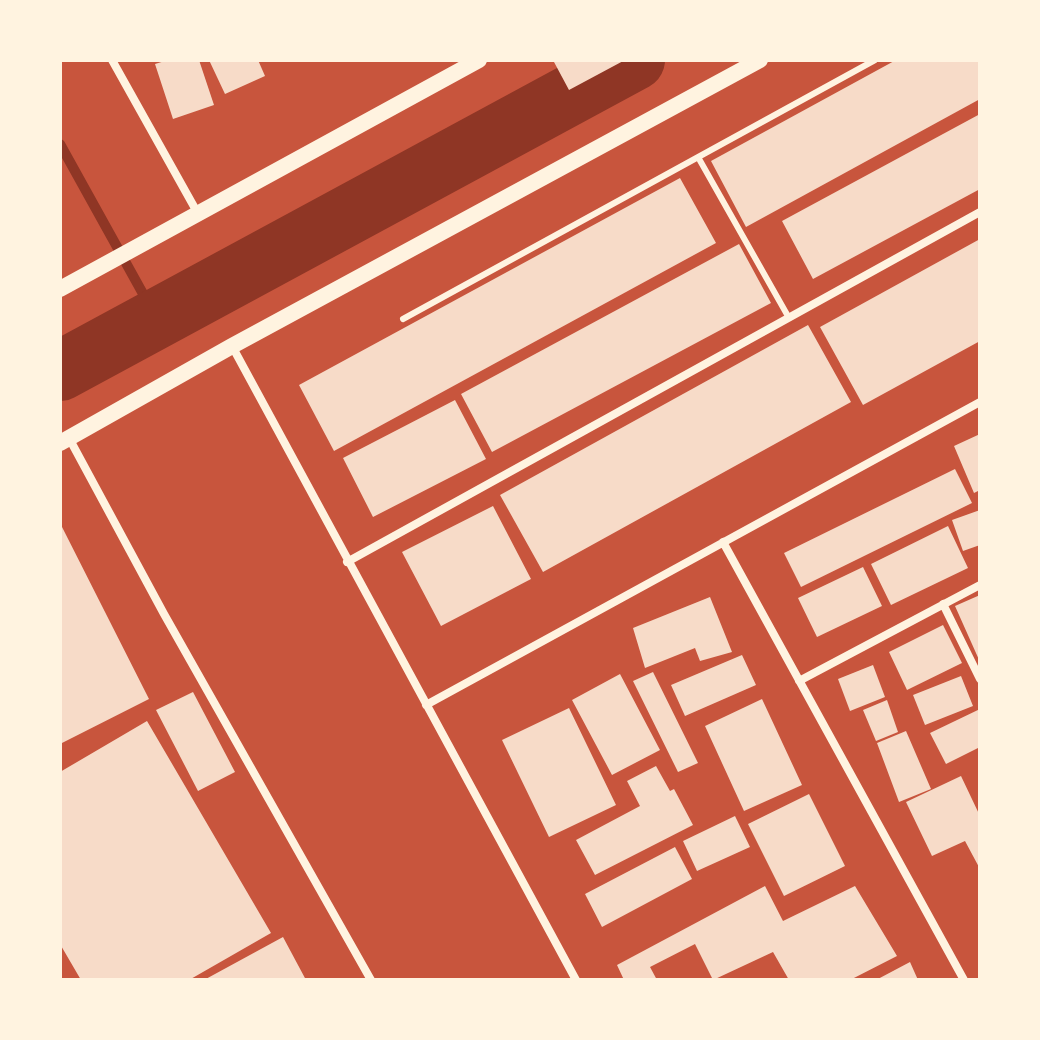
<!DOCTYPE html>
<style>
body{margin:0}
#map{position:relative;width:1040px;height:1040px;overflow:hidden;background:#c8553d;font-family:Quicksand,sans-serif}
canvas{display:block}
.frame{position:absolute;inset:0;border:62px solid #fff3e0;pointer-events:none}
</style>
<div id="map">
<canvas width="1040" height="1040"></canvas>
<div class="frame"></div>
</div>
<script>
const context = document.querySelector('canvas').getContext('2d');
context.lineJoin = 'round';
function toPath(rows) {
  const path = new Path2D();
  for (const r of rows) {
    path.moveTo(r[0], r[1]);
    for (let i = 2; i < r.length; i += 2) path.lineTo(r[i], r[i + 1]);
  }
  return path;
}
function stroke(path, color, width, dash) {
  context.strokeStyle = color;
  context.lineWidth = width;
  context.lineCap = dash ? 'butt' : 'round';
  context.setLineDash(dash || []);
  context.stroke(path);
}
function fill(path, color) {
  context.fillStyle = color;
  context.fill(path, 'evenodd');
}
stroke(toPath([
 [60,144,157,319]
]), '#8f3625', 10);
stroke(toPath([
 [60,371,635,60]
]), '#8f3625', 60);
fill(toPath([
 [168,60,199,60,214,105,173,119,155,64],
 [209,60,258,60,265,76,225,94],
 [557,60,625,60,569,90,554,62],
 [896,60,980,60,980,99,746,227,711,161],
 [980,114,980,189,813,279,782,221],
 [680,178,716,243,334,451,299,385],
 [980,239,980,341,863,405,820,327],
 [739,244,771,303,492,452,461,394],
 [808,325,851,402,543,572,500,495],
 [455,400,486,459,373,517,343,458],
 [980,434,980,490,974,493,954,446],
 [955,469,972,503,801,587,784,553],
 [493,506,531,579,441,626,402,552],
 [980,510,980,545,963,551,952,520],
 [60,523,149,699,60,744],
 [948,526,968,568,891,605,871,564],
 [863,567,882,606,817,637,798,598],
 [980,595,980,662,955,606],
 [710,597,732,652,700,661,695,648,645,668,633,628],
 [943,625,962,663,907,690,889,652],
 [742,655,756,685,685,716,671,685],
 [873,665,885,697,850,711,838,679],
 [653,672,698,763,678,772,633,681],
 [620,674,660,750,612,775,572,700],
 [961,676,973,706,925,725,913,695],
 [193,692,235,772,198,791,156,710],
 [762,699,802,785,744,811,705,726],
 [887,700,898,732,876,741,863,710],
 [569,708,616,805,549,837,502,740],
 [980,709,980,747,946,764,930,733],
 [147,721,271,933,189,980,81,980,60,944,60,772],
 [906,731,931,789,899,802,877,743],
 [656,766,670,791,674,789,693,825,595,875,576,840,640,806,627,781],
 [961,776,980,816,980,869,965,841,932,856,906,802],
 [809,794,845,866,784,896,748,824],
 [735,816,750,847,697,871,683,841],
 [675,847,692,879,602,927,585,894],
 [765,886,783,921,855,886,897,956,850,980,789,980,773,952,713,980,695,944,650,967,657,980,624,980,617,965],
 [283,937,306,980,204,980],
 [910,962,918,980,876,980]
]), '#f7dbc8');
stroke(toPath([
 [698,157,789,318],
 [403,319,875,60]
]), '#fff3e0', 6);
stroke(toPath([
 [112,60,197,212],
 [232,346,576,980],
 [69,438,164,614,371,980],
 [723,542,964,980],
 [347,562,980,212],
 [943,604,980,679],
 [799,681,980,585],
 [426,705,980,402]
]), '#fff3e0', 8);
stroke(toPath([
 [60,289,479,60],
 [60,443,232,346,760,60]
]), '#fff3e0', 16);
</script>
